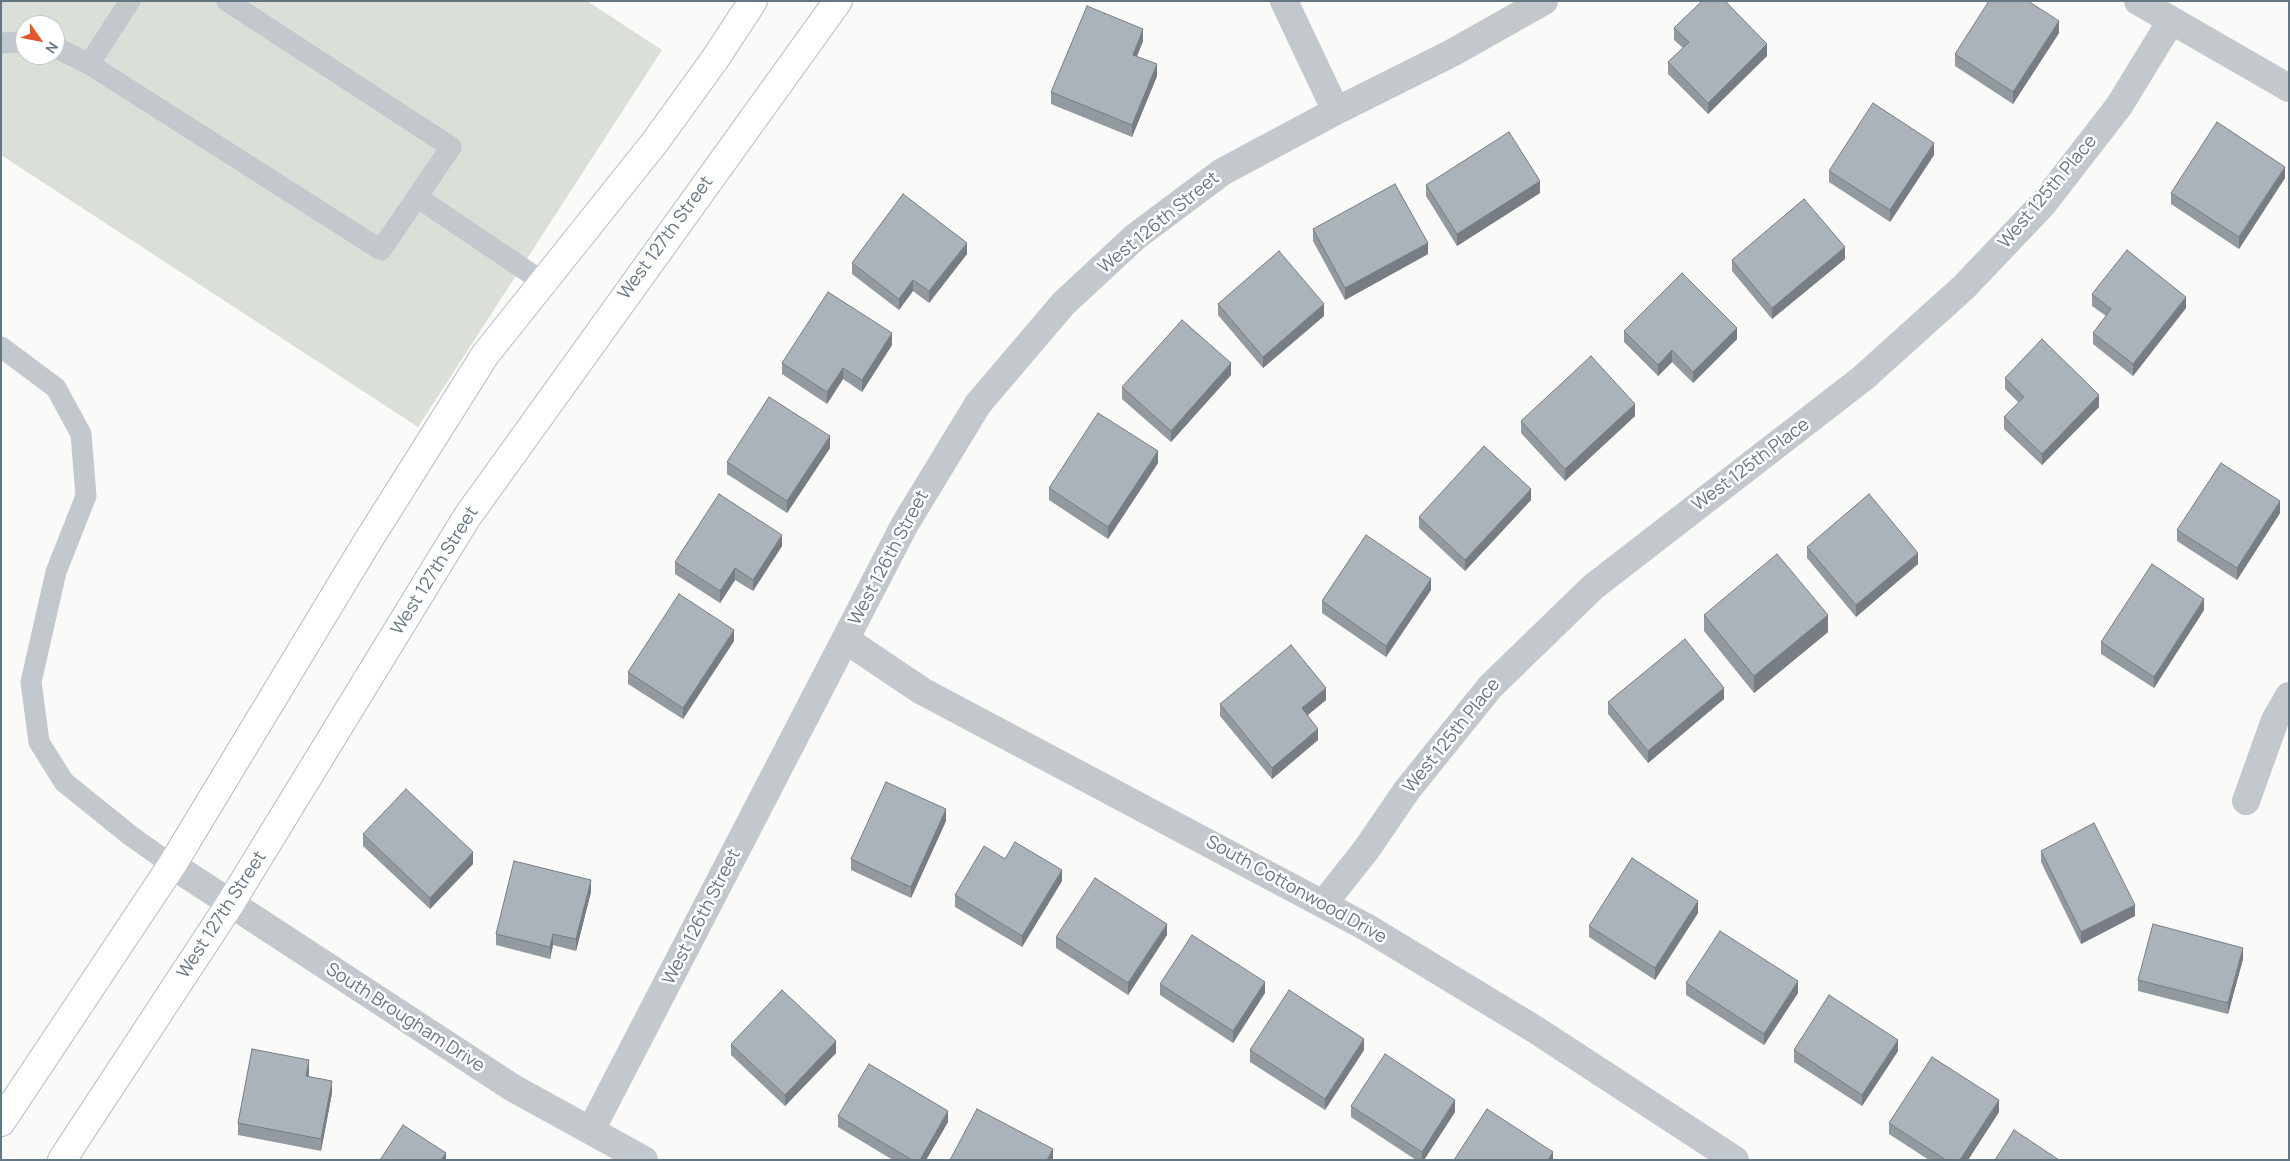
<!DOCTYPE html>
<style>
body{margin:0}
#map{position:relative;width:2290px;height:1161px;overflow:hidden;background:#fafaf8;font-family:Manrope,sans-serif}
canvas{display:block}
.frame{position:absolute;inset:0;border:2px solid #657683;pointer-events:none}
.north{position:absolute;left:15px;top:15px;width:50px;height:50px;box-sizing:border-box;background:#fff;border:1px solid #c1c8cd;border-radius:50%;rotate:123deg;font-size:14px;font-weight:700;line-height:20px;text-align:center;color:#657683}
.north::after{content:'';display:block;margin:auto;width:18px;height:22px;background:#e4572e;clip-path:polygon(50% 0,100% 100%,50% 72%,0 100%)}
</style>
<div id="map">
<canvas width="2290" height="1161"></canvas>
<div class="frame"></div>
<div class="north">N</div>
</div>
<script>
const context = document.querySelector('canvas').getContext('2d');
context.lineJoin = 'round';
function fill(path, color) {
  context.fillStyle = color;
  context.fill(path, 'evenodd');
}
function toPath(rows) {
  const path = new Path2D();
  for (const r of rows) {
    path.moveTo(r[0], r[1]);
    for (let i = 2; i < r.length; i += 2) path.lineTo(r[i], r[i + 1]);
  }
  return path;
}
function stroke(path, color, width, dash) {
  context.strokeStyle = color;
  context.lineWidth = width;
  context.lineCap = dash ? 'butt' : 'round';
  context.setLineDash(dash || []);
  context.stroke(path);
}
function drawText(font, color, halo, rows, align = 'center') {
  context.font = font + ' Manrope,sans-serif';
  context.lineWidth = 5;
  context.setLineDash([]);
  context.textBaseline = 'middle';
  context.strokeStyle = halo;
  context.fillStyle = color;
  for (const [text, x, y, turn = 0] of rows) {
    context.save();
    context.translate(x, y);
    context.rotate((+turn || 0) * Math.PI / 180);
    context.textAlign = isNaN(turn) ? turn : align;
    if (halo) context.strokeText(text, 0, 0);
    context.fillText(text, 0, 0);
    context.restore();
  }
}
fill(toPath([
 [1,1,587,1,662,50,418,427,1,155],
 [25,25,55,25,55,55,25,55]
]), '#dadfd7');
const secondary = toPath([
 [1,1122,172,865,366,544,485,355,655,142,715,59,753,1],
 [62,1160,230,904,467,517,838,1]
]);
stroke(secondary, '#b3babf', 30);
stroke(toPath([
 [1,43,25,42],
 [55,47,89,64,381,250,451,147,227,1],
 [89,64,130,1],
 [417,197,543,282],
 [1,347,56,388,81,434,86,496,56,572,31,682,39,742,64,782,131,836,172,865]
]), '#c3c8cc', 21);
stroke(toPath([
 [1284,1,1336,111],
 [2138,1,2289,88],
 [846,640,922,691,1366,927,1536,1030,1735,1160],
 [2246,801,2275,720,2289,696],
 [172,865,513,1088,644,1160],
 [1324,903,1366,850,1407,790,1490,687,1593,587,1863,378,1964,287,2043,204,2119,106,2171,21],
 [591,1130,905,524,978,404,1063,304,1135,237,1222,172,1336,111,1452,53,1544,1]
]), '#c3c8cc', 28);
stroke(secondary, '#fff', 28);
fill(toPath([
 [1674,28,1767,56,1708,114,1668,74,1668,62,1683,48,1674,40],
 [2059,33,2013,104,1955,66,1955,54],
 [1143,41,1137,56,1157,76,1132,137,1051,104,1051,92],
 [1934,155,1890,222,1829,182,1829,171],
 [2285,178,2239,249,2171,204,2171,193],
 [1426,185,1540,193,1457,246,1426,196],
 [1313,229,1428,254,1345,300,1313,241],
 [967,254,929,303,913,291,899,310,852,274,852,263],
 [1845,259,1772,319,1732,271,1732,260],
 [2092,294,2186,308,2133,376,2093,344,2093,333,2106,316,2092,306],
 [1218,304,1324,316,1263,368,1218,315],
 [1624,331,1737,339,1693,383,1672,362,1658,376,1624,342],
 [892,345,862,392,843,379,827,404,782,374,782,363],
 [1231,375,1171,442,1122,399,1122,387],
 [2005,378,2099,407,2042,465,2004,429,2004,417,2019,403,2005,389],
 [1635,416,1565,481,1521,433,1521,421],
 [830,448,787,513,727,474,727,462],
 [1158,463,1108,539,1049,500,1049,488],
 [1531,500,1465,571,1419,528,1419,517],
 [2280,513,2237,580,2177,541,2177,530],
 [782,546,753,591,735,580,720,603,675,574,675,562],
 [1807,547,1918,564,1856,617,1807,558],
 [1431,590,1386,657,1322,613,1322,601],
 [2204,610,2154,688,2101,654,2101,642],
 [1704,615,1828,632,1754,693,1704,631],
 [734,641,683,719,628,684,628,672],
 [1724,699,1648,763,1608,714,1608,702],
 [1326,700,1307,715,1318,740,1272,779,1220,716,1220,704],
 [946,821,911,898,851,870,851,859],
 [363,834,473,864,430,909,363,846],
 [2041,851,2135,916,2081,944,2041,862],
 [1062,881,1022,947,955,907,955,895],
 [591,892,576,951,553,945,550,959,496,945,496,934],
 [1698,913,1655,980,1589,937,1589,926],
 [1167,935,1128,995,1056,948,1056,937],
 [2243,959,2228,1014,2138,991,2138,980],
 [1686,983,1798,993,1764,1045,1686,995],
 [1160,984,1265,993,1233,1043,1160,995],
 [731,1044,836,1053,785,1106,731,1055],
 [1250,1050,1364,1050,1325,1110,1250,1062],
 [1794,1050,1898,1051,1862,1106,1794,1062],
 [309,1072,308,1077,332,1093,321,1151,238,1135,238,1123],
 [1351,1106,1455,1112,1424,1160,1416,1160,1351,1117],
 [1999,1112,1968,1160,1929,1160,1889,1134,1889,1123],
 [838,1116,948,1122,926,1160,893,1160,838,1127]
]), '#929a9f');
fill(toPath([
 [2059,21,2059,33,2013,104,2013,92],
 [1143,29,1143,41,1133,66,1133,55],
 [1767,44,1767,56,1708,114,1708,103],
 [1157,64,1157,76,1132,137,1132,125],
 [1934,143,1934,155,1890,222,1890,210],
 [2285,167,2285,178,2239,249,2239,237],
 [1540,181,1540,193,1457,246,1457,234],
 [967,243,967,254,929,303,929,291],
 [1428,243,1428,254,1345,300,1345,288],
 [1845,247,1845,259,1772,319,1772,308],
 [913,280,913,291,899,310,899,299],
 [2186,297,2186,308,2133,376,2133,364],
 [1324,304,1324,316,1263,368,1263,357],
 [1737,328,1737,339,1693,383,1693,372],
 [892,333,892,345,862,392,862,380],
 [1672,350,1672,362,1658,376,1658,365],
 [1231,363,1231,375,1171,442,1171,431],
 [843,368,843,379,827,404,827,392],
 [2099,395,2099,407,2042,465,2042,454],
 [1635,404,1635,416,1565,481,1565,469],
 [830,436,830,448,787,513,787,501],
 [1158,451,1158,463,1108,539,1108,527],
 [1531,489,1531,500,1465,571,1465,560],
 [2280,501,2280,513,2237,580,2237,568],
 [782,535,782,546,753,591,753,580],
 [1918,553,1918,564,1856,617,1856,605],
 [735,568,735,580,720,603,720,591],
 [1431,579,1431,590,1386,657,1386,646],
 [2204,599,2204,610,2154,688,2154,677],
 [1828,615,1828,632,1754,693,1754,676],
 [734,630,734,641,683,719,683,708],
 [1326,688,1326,700,1302,720,1302,708],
 [1724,688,1724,699,1648,763,1648,751],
 [1318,729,1318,740,1272,779,1272,768],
 [946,809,946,821,911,898,911,887],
 [473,852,473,864,430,909,430,898],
 [1062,870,1062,881,1022,947,1022,936],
 [591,880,591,892,576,951,576,939],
 [1698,901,1698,913,1655,980,1655,968],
 [2135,905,2135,916,2081,944,2081,932],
 [1167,924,1167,935,1128,995,1128,983],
 [553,934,553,945,550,959,550,947],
 [2243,948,2243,959,2228,1014,2228,1003],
 [1798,981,1798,993,1764,1045,1764,1034],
 [1265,982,1265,993,1233,1043,1233,1031],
 [1364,1039,1364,1050,1325,1110,1325,1099],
 [1898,1040,1898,1051,1862,1106,1862,1095],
 [836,1041,836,1053,785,1106,785,1095],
 [309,1060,309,1072,306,1088,306,1076],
 [332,1081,332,1093,321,1151,321,1139],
 [1455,1100,1455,1112,1424,1160,1422,1160,1422,1152],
 [1999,1100,1999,1112,1968,1160,1960,1160],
 [948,1111,948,1122,926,1160,920,1160],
 [1053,1149,1053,1160,1047,1160],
 [1553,1152,1553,1160,1548,1160],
 [446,1153,446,1160,441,1160]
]), '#777d82');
const building = toPath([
 [1702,1,1725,1,1767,44,1708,103,1668,62,1689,42,1674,28,1702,1],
 [1989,1,2028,1,2059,21,2013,92,1955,54,1989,1],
 [1087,6,1143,29,1133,55,1157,64,1132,125,1051,92,1087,6],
 [1873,103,1934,143,1890,210,1829,171,1873,103],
 [2217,122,2285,167,2239,237,2171,193,2217,122],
 [1509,132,1540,181,1457,234,1426,185,1509,132],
 [1395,184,1428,243,1345,288,1313,229,1395,184],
 [903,194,967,243,929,291,913,280,899,299,852,263,903,194],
 [1804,199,1845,247,1772,308,1732,260,1804,199],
 [2127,250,2186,297,2133,364,2093,333,2111,309,2092,294,2127,250],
 [1279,251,1324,304,1263,357,1218,304,1279,251],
 [1682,273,1737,328,1693,372,1672,350,1658,365,1624,331,1682,273],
 [828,292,892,333,862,380,843,368,827,392,782,363,828,292],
 [1182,320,1231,363,1171,431,1122,387,1182,320],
 [2042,339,2099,395,2042,454,2004,417,2024,397,2005,378,2042,339],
 [1591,356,1635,404,1565,469,1521,421,1591,356],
 [769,397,830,436,787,501,727,462,769,397],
 [1098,413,1158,451,1108,527,1049,488,1098,413],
 [1484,446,1531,489,1465,560,1419,517,1484,446],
 [2221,463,2280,501,2237,568,2177,530,2221,463],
 [719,494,782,535,753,580,735,568,720,591,675,562,719,494],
 [1869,494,1918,553,1856,605,1807,547,1869,494],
 [1366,535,1431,579,1386,646,1322,601,1366,535],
 [1777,554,1828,615,1754,676,1704,615,1777,554],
 [2152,564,2204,599,2154,677,2101,642,2152,564],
 [679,594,734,630,683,708,628,672,679,594],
 [1685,639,1724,688,1648,751,1608,702,1685,639],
 [1291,645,1326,688,1302,708,1318,729,1272,768,1220,704,1291,645],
 [886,782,946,809,911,887,851,859,886,782],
 [406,789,473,852,430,898,363,834,406,789],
 [2094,823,2135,905,2081,932,2041,851,2094,823],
 [1015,842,1062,870,1022,936,955,895,984,846,1005,859,1015,842],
 [1632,858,1698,901,1655,968,1589,926,1632,858],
 [514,861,591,880,576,939,553,934,550,947,496,934,514,861],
 [1095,878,1167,924,1128,983,1056,937,1095,878],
 [2153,924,2243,948,2228,1003,2138,980,2153,924],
 [1720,931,1798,981,1764,1034,1686,983,1720,931],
 [1192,935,1265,982,1233,1031,1160,984,1192,935],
 [782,990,836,1041,785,1095,731,1044,782,990],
 [1289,990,1364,1039,1325,1099,1250,1050,1289,990],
 [1829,995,1898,1040,1862,1095,1794,1050,1829,995],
 [252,1049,309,1060,306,1076,332,1081,321,1139,238,1123,252,1049],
 [1385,1054,1455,1100,1422,1152,1351,1106,1385,1054],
 [1932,1057,1999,1100,1960,1160,1946,1160,1889,1123,1932,1057],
 [869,1064,948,1111,920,1160,912,1160,838,1116,869,1064],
 [977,1109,1053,1149,1047,1160,950,1160,977,1109],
 [1487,1109,1553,1152,1548,1160,1454,1160,1487,1109],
 [403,1125,446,1153,441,1160,380,1160,403,1125],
 [2014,1130,2059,1160,1995,1160,2014,1130]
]);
fill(building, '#aab3b9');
stroke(building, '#777d82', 1);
drawText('18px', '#657683', '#fff', [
 ["West 125th Place",2048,192,-50],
 ["West 126th Street",1159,223,-39],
 ["West 127th Street",666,238,-54],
 ["West 125th Place",1751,465,-37],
 ["West 126th Street",889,558,-62],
 ["West 127th Street",435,571,-58],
 ["West 125th Place",1452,736,-51],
 ["South Cottonwood Drive",1296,890,29],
 ["West 127th Street",222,915,-57],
 ["West 126th Street",702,917,-63],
 ["South Brougham Drive",405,1018,33]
]);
</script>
